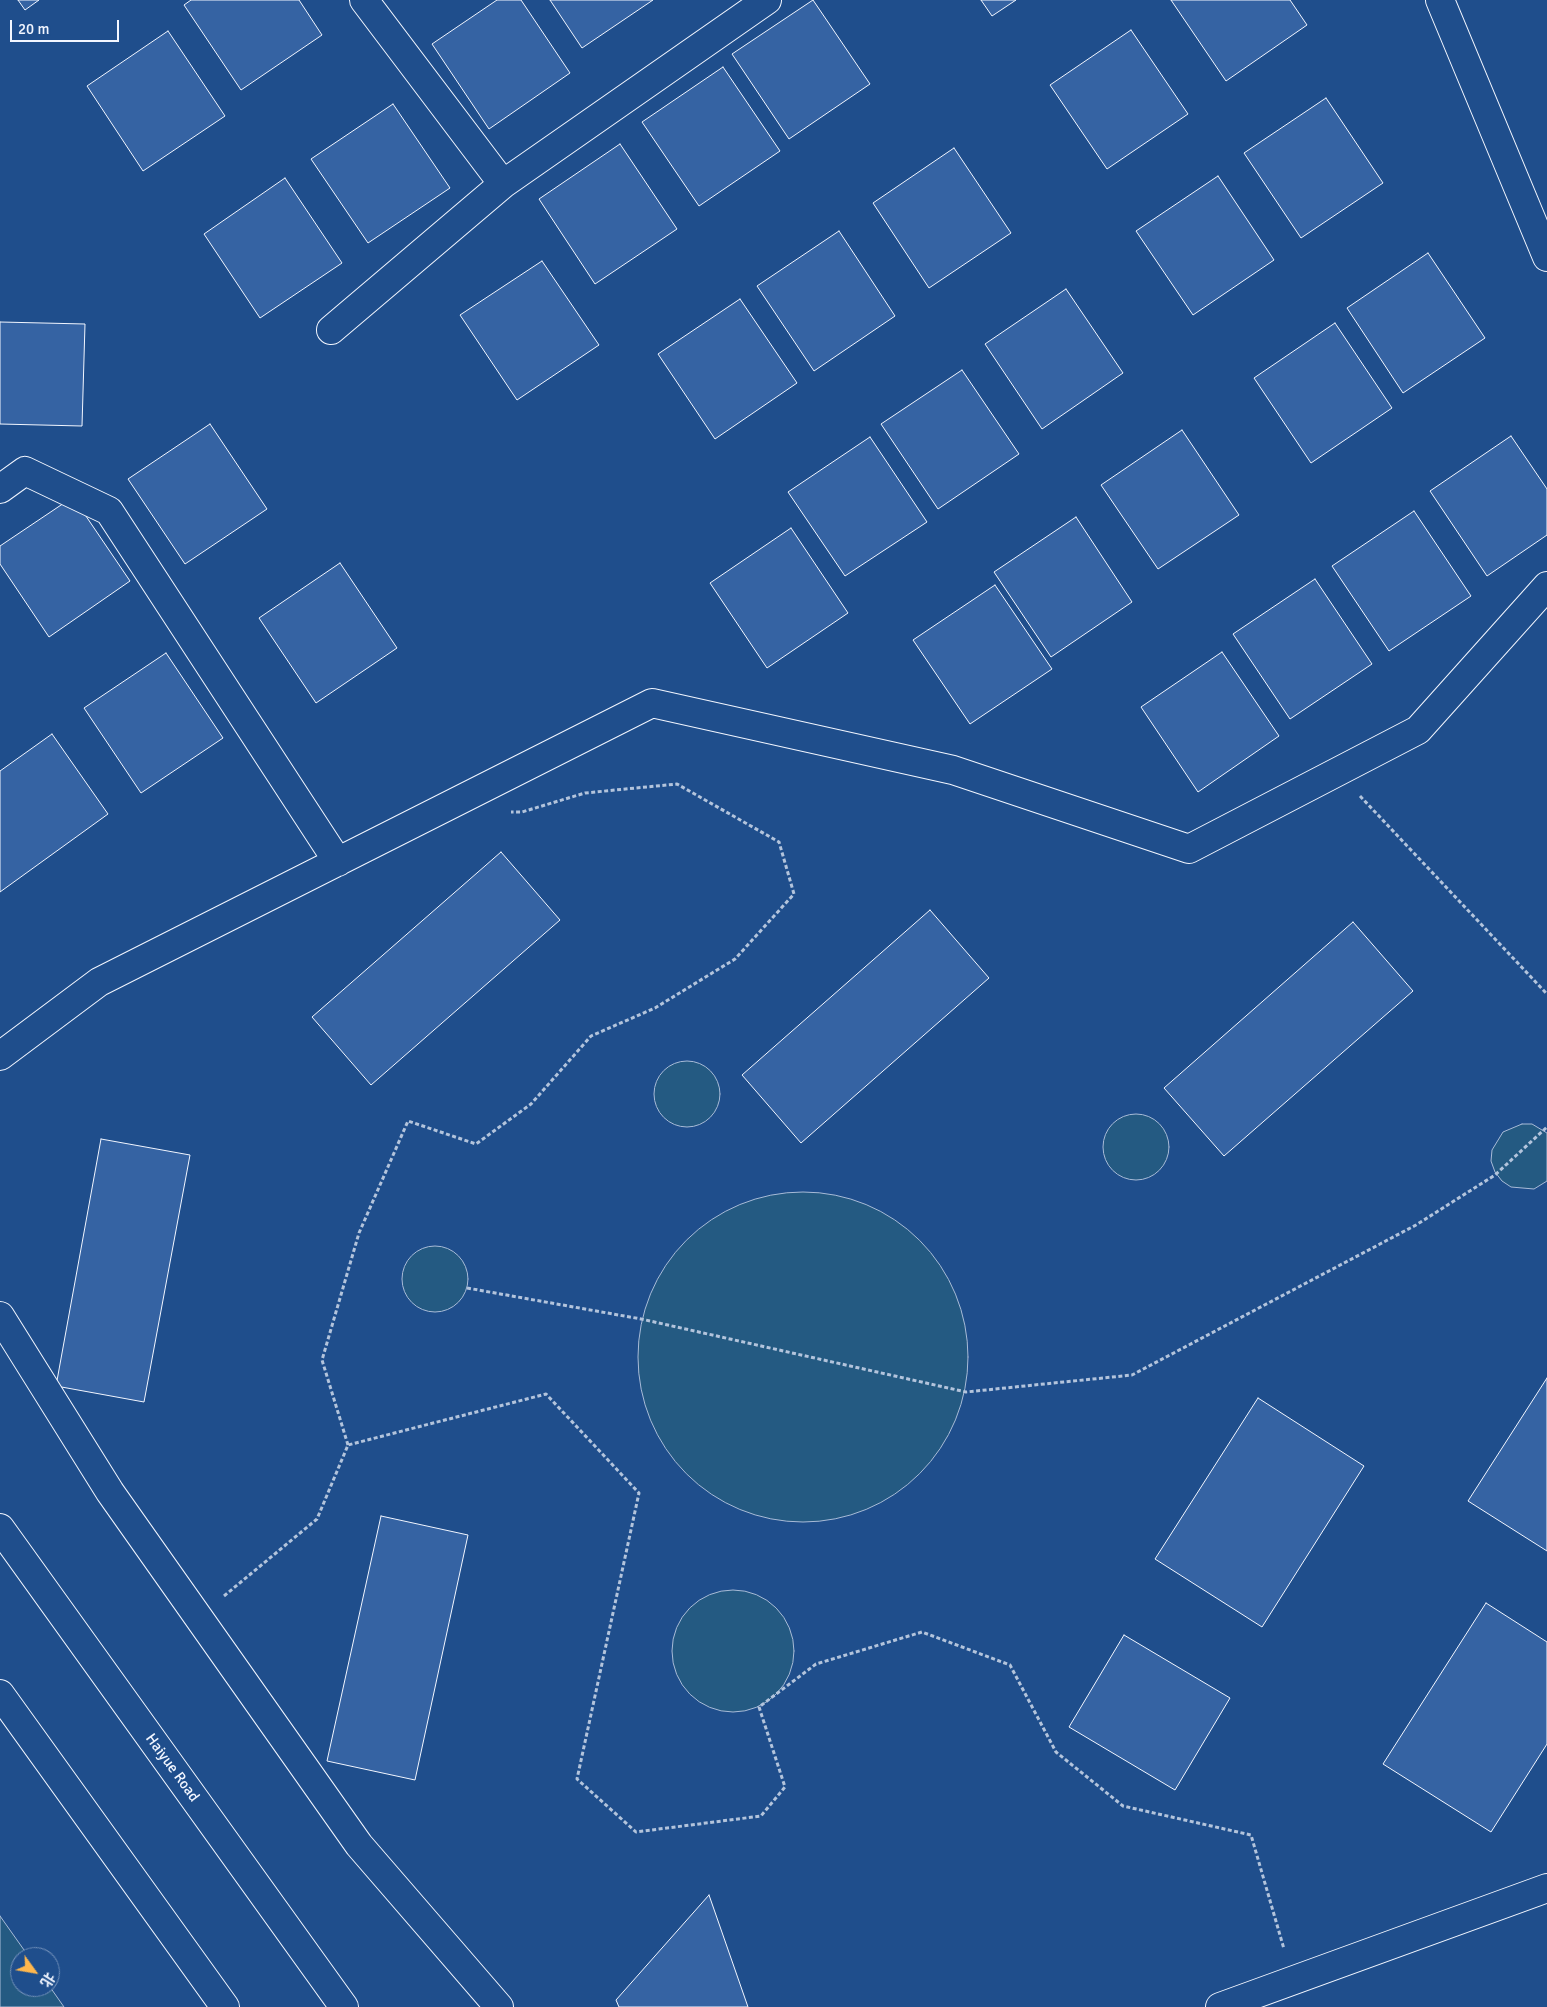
<!DOCTYPE html>
<meta charset="utf-8">
<style>
body{margin:0}
#map{position:relative;width:1547px;height:2007px;overflow:hidden;background:#1f4e8c;font-family:Signika,"Noto Sans SC",sans-serif}
canvas{display:block}
.north{position:absolute;left:10px;top:1947px;width:50px;height:50px;box-sizing:border-box;background:#1f4e8c;border:1px solid #7391ba;border-radius:50%;rotate:122deg;font-size:14px;font-weight:700;line-height:20px;text-align:center;color:#f2f6ff}
.north::after{content:'';display:block;margin:auto;width:18px;height:22px;background:#ffb74d;clip-path:polygon(50% 0,100% 100%,50% 72%,0 100%)}
.scale{position:absolute;left:10px;top:20px;width:109px;height:22px;box-sizing:border-box;border:2px solid #f2f6ff;border-top:0;padding-left:6px;font-size:15px;line-height:18px;white-space:nowrap;color:#f2f6ff;-webkit-text-stroke:4px #1f4e8c;paint-order:stroke}
</style>
<div id="map">
<canvas width="1547" height="2007"></canvas>
<div class="north">北</div>
<div class="scale">20 m</div>
</div>
<script>
const context = document.querySelector('canvas').getContext('2d');
context.lineJoin = 'round';
function fill(path, color) {
  context.fillStyle = color;
  context.fill(path, 'evenodd');
}
function toPath(rows) {
  const path = new Path2D();
  for (const r of rows) {
    if (r.length === 3) {
      path.moveTo(r[0] + r[2], r[1]);
      path.arc(r[0], r[1], r[2], 0, 2 * Math.PI);
      continue;
    }
    path.moveTo(r[0], r[1]);
    for (let i = 2; i < r.length; i += 2) path.lineTo(r[i], r[i + 1]);
  }
  return path;
}
function stroke(path, color, width, dash) {
  context.strokeStyle = color;
  context.lineWidth = width;
  context.lineCap = dash ? 'butt' : 'round';
  context.setLineDash(dash || []);
  context.stroke(path);
}
function drawText(font, color, halo, rows, align = 'center') {
  context.font = font + ' Signika,sans-serif';
  context.lineWidth = 4;
  context.setLineDash([]);
  context.textBaseline = 'middle';
  context.strokeStyle = halo;
  context.fillStyle = color;
  for (const [text, x, y, turn = 0] of rows) {
    context.save();
    context.translate(x, y);
    context.rotate((+turn || 0) * Math.PI / 180);
    context.textAlign = isNaN(turn) ? turn : align;
    if (halo) context.strokeText(text, 0, 0);
    context.fillText(text, 0, 0);
    context.restore();
  }
}
const green = toPath([
 [687,1094,33],
 [1136,1147,33],
 [1522,1124,1532,1124,1547,1133,1547,1181,1534,1189,1511,1187,1502,1181,1495,1172,1491,1161,1492,1150,1503,1132,1522,1124],
 [803,1357,165],
 [435,1279,33],
 [733,1651,61],
 [0,1916,29,1957,20,1957,20,1987,50,1987,64,2007,0,2007,0,1916]
]);
fill(green, '#245a82');
stroke(green, '#a8bbd7', 1);
const building = toPath([
 [18,0,39,0,25,10,18,0],
 [191,0,299,0,322,35,241,90,184,5,191,0],
 [497,0,521,0,570,73,489,129,432,44,497,0],
 [550,0,653,0,582,48,550,0],
 [813,0,870,84,789,139,732,54,813,0],
 [981,0,1016,0,992,16,981,0],
 [1171,0,1290,0,1307,25,1226,81,1171,0],
 [1131,30,1188,114,1107,169,1050,85,1131,30],
 [168,31,225,116,143,171,87,86,168,31],
 [723,67,780,151,699,206,642,122,723,67],
 [1326,98,1383,183,1301,238,1244,153,1326,98],
 [393,104,450,188,368,243,311,159,393,104],
 [620,144,677,229,595,284,539,199,620,144],
 [954,148,1011,233,929,288,873,203,954,148],
 [1218,176,1274,260,1193,315,1136,231,1218,176],
 [285,178,342,263,260,318,204,234,285,178],
 [839,231,895,316,814,371,757,286,839,231],
 [1428,253,1485,338,1403,393,1347,308,1428,253],
 [542,261,599,345,517,400,460,315,542,261],
 [1066,289,1123,373,1042,429,985,344,1066,289],
 [740,299,797,383,715,439,658,354,740,299],
 [0,322,85,324,82,426,0,424,0,322],
 [1335,323,1392,408,1311,463,1254,378,1335,323],
 [962,370,1019,454,938,509,881,424,962,370],
 [210,424,267,509,185,564,128,479,210,424],
 [1182,430,1239,515,1158,569,1101,485,1182,430],
 [1511,436,1547,489,1547,535,1487,576,1430,491,1511,436],
 [870,437,927,522,845,576,788,492,870,437],
 [73,497,130,581,49,637,0,564,0,546,73,497],
 [1414,511,1471,596,1389,651,1332,566,1414,511],
 [1076,517,1132,602,1051,657,994,572,1076,517],
 [791,528,848,613,767,668,710,583,791,528],
 [340,563,397,648,316,703,259,618,340,563],
 [1315,579,1372,664,1290,719,1233,634,1315,579],
 [995,585,1052,669,970,724,913,640,995,585],
 [1222,652,1279,736,1198,792,1141,707,1222,652],
 [166,653,223,738,141,793,84,708,166,653],
 [52,734,108,814,0,892,0,771,52,734],
 [501,852,560,920,371,1085,312,1017,501,852],
 [930,910,989,978,801,1143,742,1075,930,910],
 [1353,922,1413,991,1224,1156,1164,1088,1353,922],
 [101,1139,190,1155,144,1402,56,1386,101,1139],
 [1547,1378,1547,1551,1468,1501,1547,1378],
 [1258,1398,1364,1466,1262,1627,1155,1559,1258,1398],
 [381,1516,468,1535,415,1780,327,1761,381,1516],
 [1486,1603,1547,1642,1547,1744,1491,1832,1383,1764,1486,1603],
 [1124,1635,1230,1698,1175,1790,1069,1727,1124,1635],
 [709,1895,748,2007,619,2007,616,2000,709,1895]
]);
fill(building, '#3563a3');
stroke(building, '#f2f6ff', 1);
const minor = toPath([
 [364,0,503,184],
 [1440,0,1547,257],
 [331,330,503,184,767,0],
 [0,489,25,471,109,511,338,862],
 [0,1056,99,982,652,703,953,770,1189,849,1418,730,1547,586],
 [0,1316,110,1492,359,1845,499,2007],
 [0,1528,344,2007],
 [0,1694,225,2007],
 [1220,2007,1547,1888]
]);
stroke(minor, '#f2f6ff', 30);
stroke(toPath([
 [1360,796,1547,994],
 [467,1288,641,1319,966,1392,1132,1375,1416,1225,1495,1175,1547,1127],
 [348,1445,322,1360,359,1233,408,1121,476,1144,531,1104,591,1036,655,1008,735,959,794,894,779,842,677,784,585,793,522,812,511,812],
 [224,1596,317,1519,348,1445,546,1394,639,1493,577,1779,636,1832,761,1816,785,1787,759,1707,816,1664,922,1632,1010,1665,1056,1752,1123,1806,1251,1835,1284,1949]
]), '#b3c4dc', 3, [4, 2.5]);
stroke(minor, '#1f4e8c', 28);
drawText('15px', '#f2f6ff', '#1f4e8c', [
 ["Haiyue Road",172,1768,54]
]);
</script>
